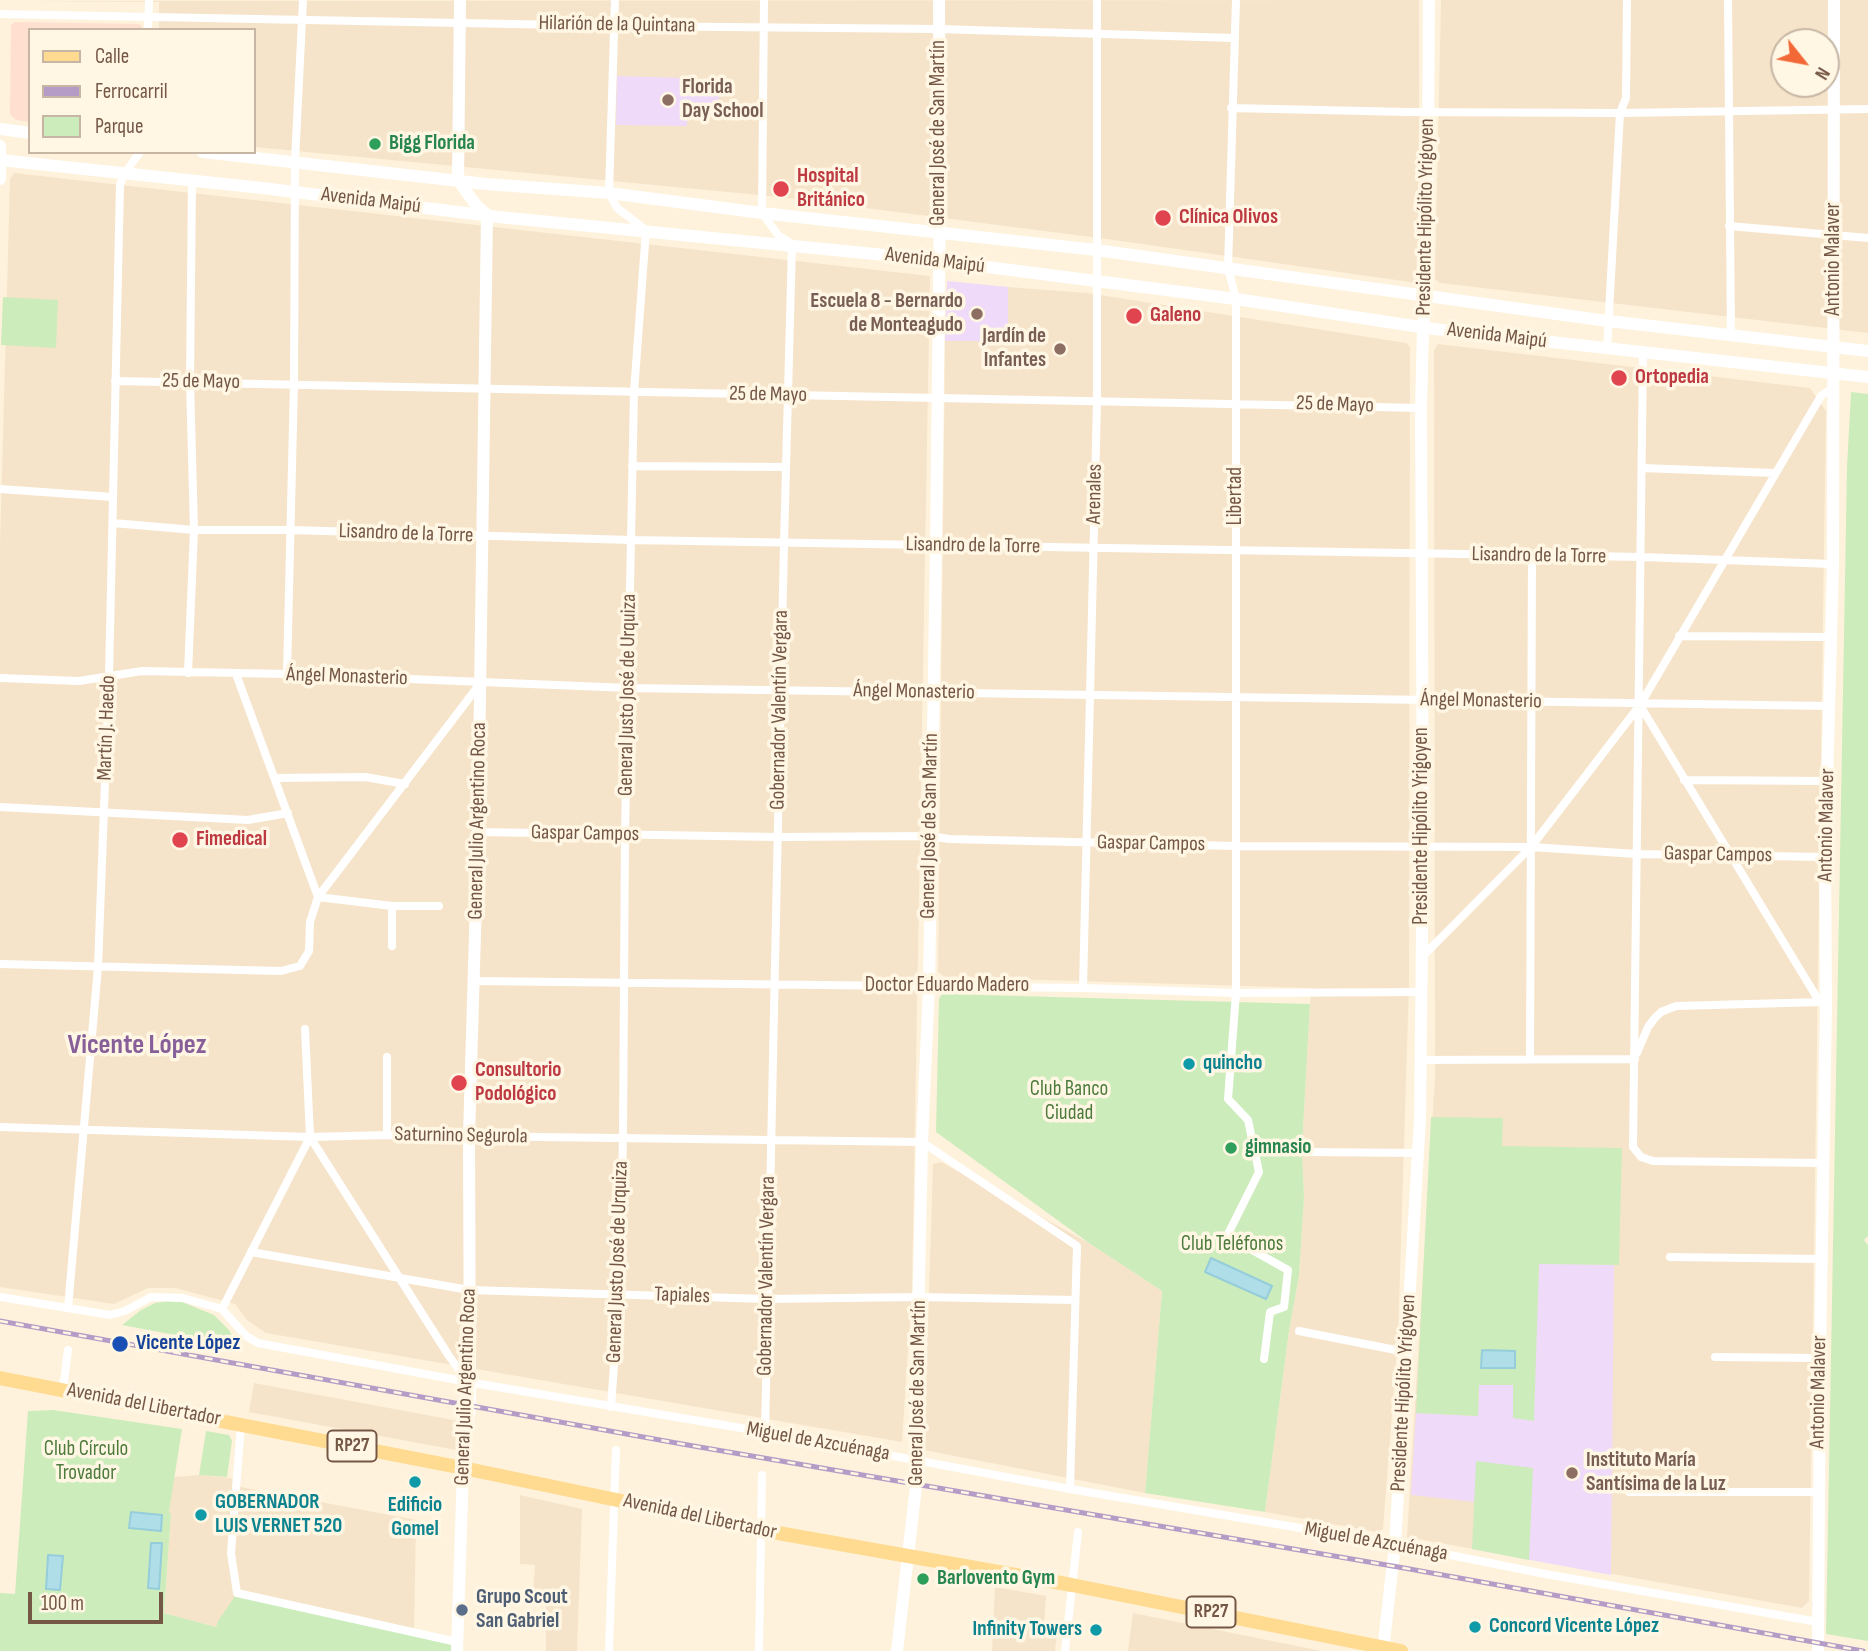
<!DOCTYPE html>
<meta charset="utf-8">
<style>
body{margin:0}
#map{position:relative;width:1868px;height:1651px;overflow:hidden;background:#fef2dc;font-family:"Sofia Sans Condensed",sans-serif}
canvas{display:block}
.legend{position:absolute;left:28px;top:28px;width:228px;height:126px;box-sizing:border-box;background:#fff6e4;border:2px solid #c7b6a4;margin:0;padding:9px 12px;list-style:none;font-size:21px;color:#745744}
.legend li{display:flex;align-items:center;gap:14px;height:35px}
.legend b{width:35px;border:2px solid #c7b6a4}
.north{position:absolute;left:1770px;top:28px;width:70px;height:70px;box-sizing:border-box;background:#fff6e4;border:2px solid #c7b6a4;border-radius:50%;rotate:121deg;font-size:19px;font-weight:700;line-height:28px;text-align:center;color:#745744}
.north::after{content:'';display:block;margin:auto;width:24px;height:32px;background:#f26837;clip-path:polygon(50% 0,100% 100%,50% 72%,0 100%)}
.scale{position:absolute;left:28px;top:1592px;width:135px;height:32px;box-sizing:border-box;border:4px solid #745744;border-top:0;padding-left:9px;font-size:21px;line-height:24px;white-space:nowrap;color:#745744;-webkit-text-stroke:5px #fff6e4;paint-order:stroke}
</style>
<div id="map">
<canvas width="1868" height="1651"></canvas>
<ul class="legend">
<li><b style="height:9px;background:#ffdb92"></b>Calle</li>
<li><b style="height:9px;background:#b49cc6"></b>Ferrocarril</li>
<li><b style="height:19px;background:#cdecbb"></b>Parque</li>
</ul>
<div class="north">N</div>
<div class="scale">100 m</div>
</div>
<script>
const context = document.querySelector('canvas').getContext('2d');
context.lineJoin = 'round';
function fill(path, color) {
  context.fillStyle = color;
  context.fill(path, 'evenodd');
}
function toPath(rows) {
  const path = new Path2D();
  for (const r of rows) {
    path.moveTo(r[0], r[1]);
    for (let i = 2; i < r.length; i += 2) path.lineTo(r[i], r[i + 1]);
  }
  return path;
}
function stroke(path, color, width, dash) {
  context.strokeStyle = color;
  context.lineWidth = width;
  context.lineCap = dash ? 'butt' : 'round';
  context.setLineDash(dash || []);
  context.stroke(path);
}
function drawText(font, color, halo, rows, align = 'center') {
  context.font = font + ' "Sofia Sans Condensed",sans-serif';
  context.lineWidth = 7;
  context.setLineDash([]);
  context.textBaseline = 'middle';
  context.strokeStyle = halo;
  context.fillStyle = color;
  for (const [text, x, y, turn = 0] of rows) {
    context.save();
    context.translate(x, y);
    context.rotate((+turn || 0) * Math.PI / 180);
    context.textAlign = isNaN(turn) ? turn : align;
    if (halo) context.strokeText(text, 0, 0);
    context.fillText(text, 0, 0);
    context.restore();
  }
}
fill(toPath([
 [1419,0,1419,280,1417,283,1114,240,780,197,254,147,254,30,159,30,159,2,13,1],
 [1441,0,1868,0,1868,333,1440,283,1435,279],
 [1784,42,1826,42,1826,84,1784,84],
 [14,173,930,276,912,1291,902,1442,266,1333,247,1320,235,1304,175,1288,148,1288,114,1304,0,1287,0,544,10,179],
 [1008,287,1087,293,1406,343,1410,347,1409,984,1398,1338,1383,1529,1378,1532,1265,1512,1289,1331,1299,1276,1304,1198,1302,1147,1311,988,945,977,938,972,945,341,1008,341],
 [1438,344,1810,388,1826,411,1809,1601,1802,1608,1407,1537,1435,1076,1434,350],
 [941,1162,1089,1243,1162,1291,1145,1493,924,1450,933,1164],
 [254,1383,459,1421,456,1450,249,1412],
 [199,1475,231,1478,236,1486,416,1520,414,1633,238,1593,218,1621,216,1627,164,1613,171,1515,169,1512,174,1477],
 [520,1495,582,1509,577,1651,546,1651,546,1593,533,1594,535,1565,520,1564],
 [995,1587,1046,1596,1044,1629,1057,1631,1055,1651,992,1651],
 [1133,1613,1322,1651,1128,1651]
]), '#f6e4ca');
fill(toPath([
 [15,22,139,24,142,26,141,30,30,30,30,122,16,120,10,114,11,25]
]), '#ffdfcf');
fill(toPath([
 [617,76,686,78,687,88,719,89,719,111,688,111,687,126,616,125],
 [947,281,1008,287,1008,341,945,341],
 [1539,1263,1614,1265,1611,1575,1472,1549,1476,1502,1411,1495,1416,1413,1478,1416,1479,1385,1534,1385]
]), '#efdafa');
fill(toPath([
 [3,297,58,300,56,348,1,345],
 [1851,392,1868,394,1868,1236,1864,1240,1868,1245,1868,1641,1826,1634,1847,467],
 [944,994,1310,1004,1302,1147,1304,1198,1299,1276,1289,1331,1265,1512,1145,1493,1162,1291,1089,1243,936,1132,939,999,941,995],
 [1431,1117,1503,1118,1502,1146,1622,1148,1619,1265,1539,1264,1534,1421,1513,1418,1513,1385,1479,1385,1478,1416,1416,1413],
 [168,1301,182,1302,214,1315,229,1330,238,1347,122,1325,141,1310,155,1303],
 [53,1410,182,1429,169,1512,171,1514,164,1613,216,1627,218,1621,237,1593,457,1642,457,1651,0,1651,0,1593,15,1594,28,1411],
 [206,1431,229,1435,232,1441,227,1477,199,1475],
 [1476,1461,1533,1468,1529,1560,1472,1549]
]), '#cdecbb');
const water = toPath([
 [1211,1258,1272,1286,1266,1299,1205,1272,1211,1258],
 [1482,1350,1515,1351,1515,1368,1481,1368,1482,1350],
 [131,1512,162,1515,161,1531,129,1528,131,1512],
 [151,1543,162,1543,159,1589,148,1588,151,1543],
 [48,1555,63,1556,60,1590,46,1589,48,1555]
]);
fill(water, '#b0dee8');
stroke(water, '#96cddb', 2);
stroke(toPath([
 [764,0,762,213,778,235,792,244,784,543,765,1432],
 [1236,0,1228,268,1236,299,1236,993,1228,1099,1248,1120,1259,1172,1227,1236,1288,1270,1284,1307,1270,1312,1264,1359],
 [1728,0,1731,337],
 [0,14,615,26,939,29,1234,38],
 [148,30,149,0],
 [1231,108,1408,112,1620,113,1868,109],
 [1729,226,1868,238],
 [1607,349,1620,113,1626,98,1627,0],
 [1643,353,1633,1147,1641,1157,1653,1161,1825,1163],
 [115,381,1421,408],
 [632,466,785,467],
 [1642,468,1775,473],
 [0,489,113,497],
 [113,523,194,530,291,530,631,540,1642,557,1833,564],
 [1679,636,1831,637],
 [188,673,194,530,190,382,192,180],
 [236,674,318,897],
 [287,674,294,383,295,161,303,0],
 [0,678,79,681,142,671,287,674,628,688,1829,706],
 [1641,707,1819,1001],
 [275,778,365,777,405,784],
 [1684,780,1827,781],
 [0,807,248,820,288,813],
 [478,832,777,837,930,836,949,839,1236,846,1531,847,1637,854,1825,857],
 [318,897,392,906,439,906],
 [392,906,392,946],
 [1422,957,1531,847,1640,705,1821,396,1834,387],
 [0,964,281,971,300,966,309,951,310,922,318,897,479,685],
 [474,981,1083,988,1236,993,1420,992],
 [1083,988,1097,402,1097,0],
 [1637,1053,1648,1027,1654,1019,1661,1012,1676,1006,1822,1002],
 [1530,1059,1532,555],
 [1421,1060,1635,1059],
 [0,1127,310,1137,387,1135,922,1142,1077,1246,1070,1489],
 [387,1135,387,1057],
 [310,1137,449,1356,468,1382],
 [1309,1152,1418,1153],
 [251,1252,469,1290,766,1299,919,1297,1074,1300],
 [1670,1257,1822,1259],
 [0,1297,110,1315,125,1311,151,1297,183,1298,222,1309,246,1336,258,1343,468,1382,765,1432,1070,1489,1395,1544,1540,1573,1818,1622],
 [68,1308,98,967,109,676,120,185,124,174,140,152],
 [222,1309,310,1137,305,1029],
 [1299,1331,1406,1352],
 [1715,1357,1820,1358],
 [63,1389,68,1350],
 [611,1407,619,1294,623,1138,625,834,634,392,646,230,617,208,609,193,615,0],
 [241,1425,231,1553,237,1593,457,1642],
 [1629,1492,1818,1492],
 [609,1651,616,1450],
 [759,1651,762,1475],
 [1065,1651,1078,1532]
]), '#fff', 8);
stroke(toPath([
 [0,129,30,133],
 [0,146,0,179],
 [203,152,486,184,609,193,762,213,1096,250,1600,320,1868,351],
 [0,160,262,188,499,217,925,259,1236,299,1434,329,1868,377],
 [457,1651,463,1468,470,1404,469,1136,478,832,487,215,476,205,458,180,460,0],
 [897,1651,918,1469,915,1459,922,1142,929,986,936,545,940,200,939,0],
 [1383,1651,1395,1544,1420,1118,1423,846,1421,408,1423,328,1427,285,1429,0],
 [1818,1651,1820,1358,1826,1004,1825,857,1833,564,1834,0]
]), '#fff', 12);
stroke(toPath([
 [0,1378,463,1468,761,1530,1072,1585,1401,1651]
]), '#ffdb92', 14);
const rail = toPath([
 [0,1321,682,1444,1404,1568,1863,1651]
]);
stroke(rail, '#b49cc6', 5);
stroke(rail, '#fff6e4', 2.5, [8]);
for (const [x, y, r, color] of [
 [668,100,7,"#8d6e63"],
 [375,144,7,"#2e9e5b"],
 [781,189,9,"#e0444e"],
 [1163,218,9,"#e0444e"],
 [977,314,7,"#8d6e63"],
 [1134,316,9,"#e0444e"],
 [1060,349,7,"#8d6e63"],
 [1619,378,9,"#e0444e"],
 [180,840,9,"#e0444e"],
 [1189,1064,7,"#0f9aa8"],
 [459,1083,9,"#e0444e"],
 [1231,1148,7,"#2e9e5b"],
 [120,1344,9,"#1a4fb4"],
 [1572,1473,7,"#8d6e63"],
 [415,1482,7,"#0f9aa8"],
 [201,1515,7,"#0f9aa8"],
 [923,1579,7,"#2e9e5b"],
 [462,1610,7,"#5c6f8a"],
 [1475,1627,7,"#0f9aa8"],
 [1096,1630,7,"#0f9aa8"]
]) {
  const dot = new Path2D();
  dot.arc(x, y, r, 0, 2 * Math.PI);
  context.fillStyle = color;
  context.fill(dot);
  stroke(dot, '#fff6e4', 2.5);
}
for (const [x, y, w] of [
 [352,1446,49],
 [1211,1612,49]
]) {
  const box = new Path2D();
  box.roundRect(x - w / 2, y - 15.5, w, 31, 5);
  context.fillStyle = '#fff6e4';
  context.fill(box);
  stroke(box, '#745744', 2);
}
drawText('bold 19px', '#745744', null, [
 ["RP27",352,1446],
 ["RP27",1211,1612]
]);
drawText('21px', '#745744', '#fff6e4', [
 ["Hilarión de la Quintana",617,25,1],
 ["General José de San Martín",939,133,-90],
 ["Avenida Maipú",371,201,7],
 ["Presidente Hipólito Yrigoyen",1426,217,-89],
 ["Antonio Malaver",1834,259,-90],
 ["Avenida Maipú",935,261,7],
 ["Avenida Maipú",1497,336,7],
 ["25 de Mayo",201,382,1],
 ["25 de Mayo",768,395,1],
 ["25 de Mayo",1335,405,2],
 ["Arenales",1095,494,-89],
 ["Libertad",1236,496,-90],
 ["Lisandro de la Torre",406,534,2],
 ["Lisandro de la Torre",973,546,1],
 ["Lisandro de la Torre",1539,556,1],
 ["Ángel Monasterio",347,677,2],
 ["Ángel Monasterio",914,692,1],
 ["General Justo José de Urquiza",628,695,-89],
 ["Ángel Monasterio",1481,701,1],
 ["Gobernador Valentín Vergara",780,710,-89],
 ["Martín J. Haedo",107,728,-88],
 ["General Julio Argentino Roca",478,821,-89],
 ["Antonio Malaver",1827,825,-89],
 ["General José de San Martín",930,826,-89],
 ["Presidente Hipólito Yrigoyen",1422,826,-90],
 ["Gaspar Campos",585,834,1],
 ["Gaspar Campos",1151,844,1],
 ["Gaspar Campos",1718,855,1],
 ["Doctor Eduardo Madero",947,986],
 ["Saturnino Segurola",461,1136,1],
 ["General Justo José de Urquiza",618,1262,-88],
 ["Gobernador Valentín Vergara",767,1276,-89],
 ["Tapiales",682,1296,2],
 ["General Julio Argentino Roca",466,1387,-88],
 ["Antonio Malaver",1819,1392,-89],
 ["General José de San Martín",918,1393,-89],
 ["Presidente Hipólito Yrigoyen",1404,1393,-87],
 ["Avenida del Libertador",144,1405,11],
 ["Miguel de Azcuénaga",818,1442,10],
 ["Avenida del Libertador",700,1517,12],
 ["Miguel de Azcuénaga",1376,1542,10]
]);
drawText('bold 21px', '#785e54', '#fff6e4', [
 ["Florida",682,88],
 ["Day School",682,112],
 ["Escuela 8 - Bernardo",963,302,"right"],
 ["de Monteagudo",963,326,"right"],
 ["Jardín de",1046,337,"right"],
 ["Infantes",1046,361,"right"],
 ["Instituto María",1586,1461],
 ["Santísima de la Luz",1586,1485]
], 'left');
drawText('bold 21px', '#27864d', '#fff6e4', [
 ["Bigg Florida",389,144],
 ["gimnasio",1245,1148],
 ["Barlovento Gym",937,1579]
], 'left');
drawText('bold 21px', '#be3a42', '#fff6e4', [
 ["Hospital",797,177],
 ["Británico",797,201],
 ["Clínica Olivos",1179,218],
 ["Galeno",1150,316],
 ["Ortopedia",1635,378],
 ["Fimedical",196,840],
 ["Consultorio",475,1071],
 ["Podológico",475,1095]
], 'left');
drawText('bold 21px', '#0d838f', '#fff6e4', [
 ["quincho",1203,1064],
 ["GOBERNADOR",215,1503],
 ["LUIS VERNET 520",215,1527],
 ["Edificio",415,1506,"center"],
 ["Gomel",415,1530,"center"],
 ["Concord Vicente López",1489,1627],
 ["Infinity Towers",1082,1630,"right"]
], 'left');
drawText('21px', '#4c7b3b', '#fff6e4', [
 ["Club Banco",1069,1090],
 ["Ciudad",1069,1114],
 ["Club Teléfonos",1232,1245],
 ["Club Círculo",86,1450],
 ["Trovador",86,1474]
]);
drawText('bold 21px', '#164399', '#fff6e4', [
 ["Vicente López",136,1344]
], 'left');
drawText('bold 21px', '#4e5e75', '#fff6e4', [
 ["Grupo Scout",476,1598],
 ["San Gabriel",476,1622]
], 'left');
drawText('bold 28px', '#875f99', '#fff6e4', [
 ["Vicente López",137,1046]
]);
</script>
